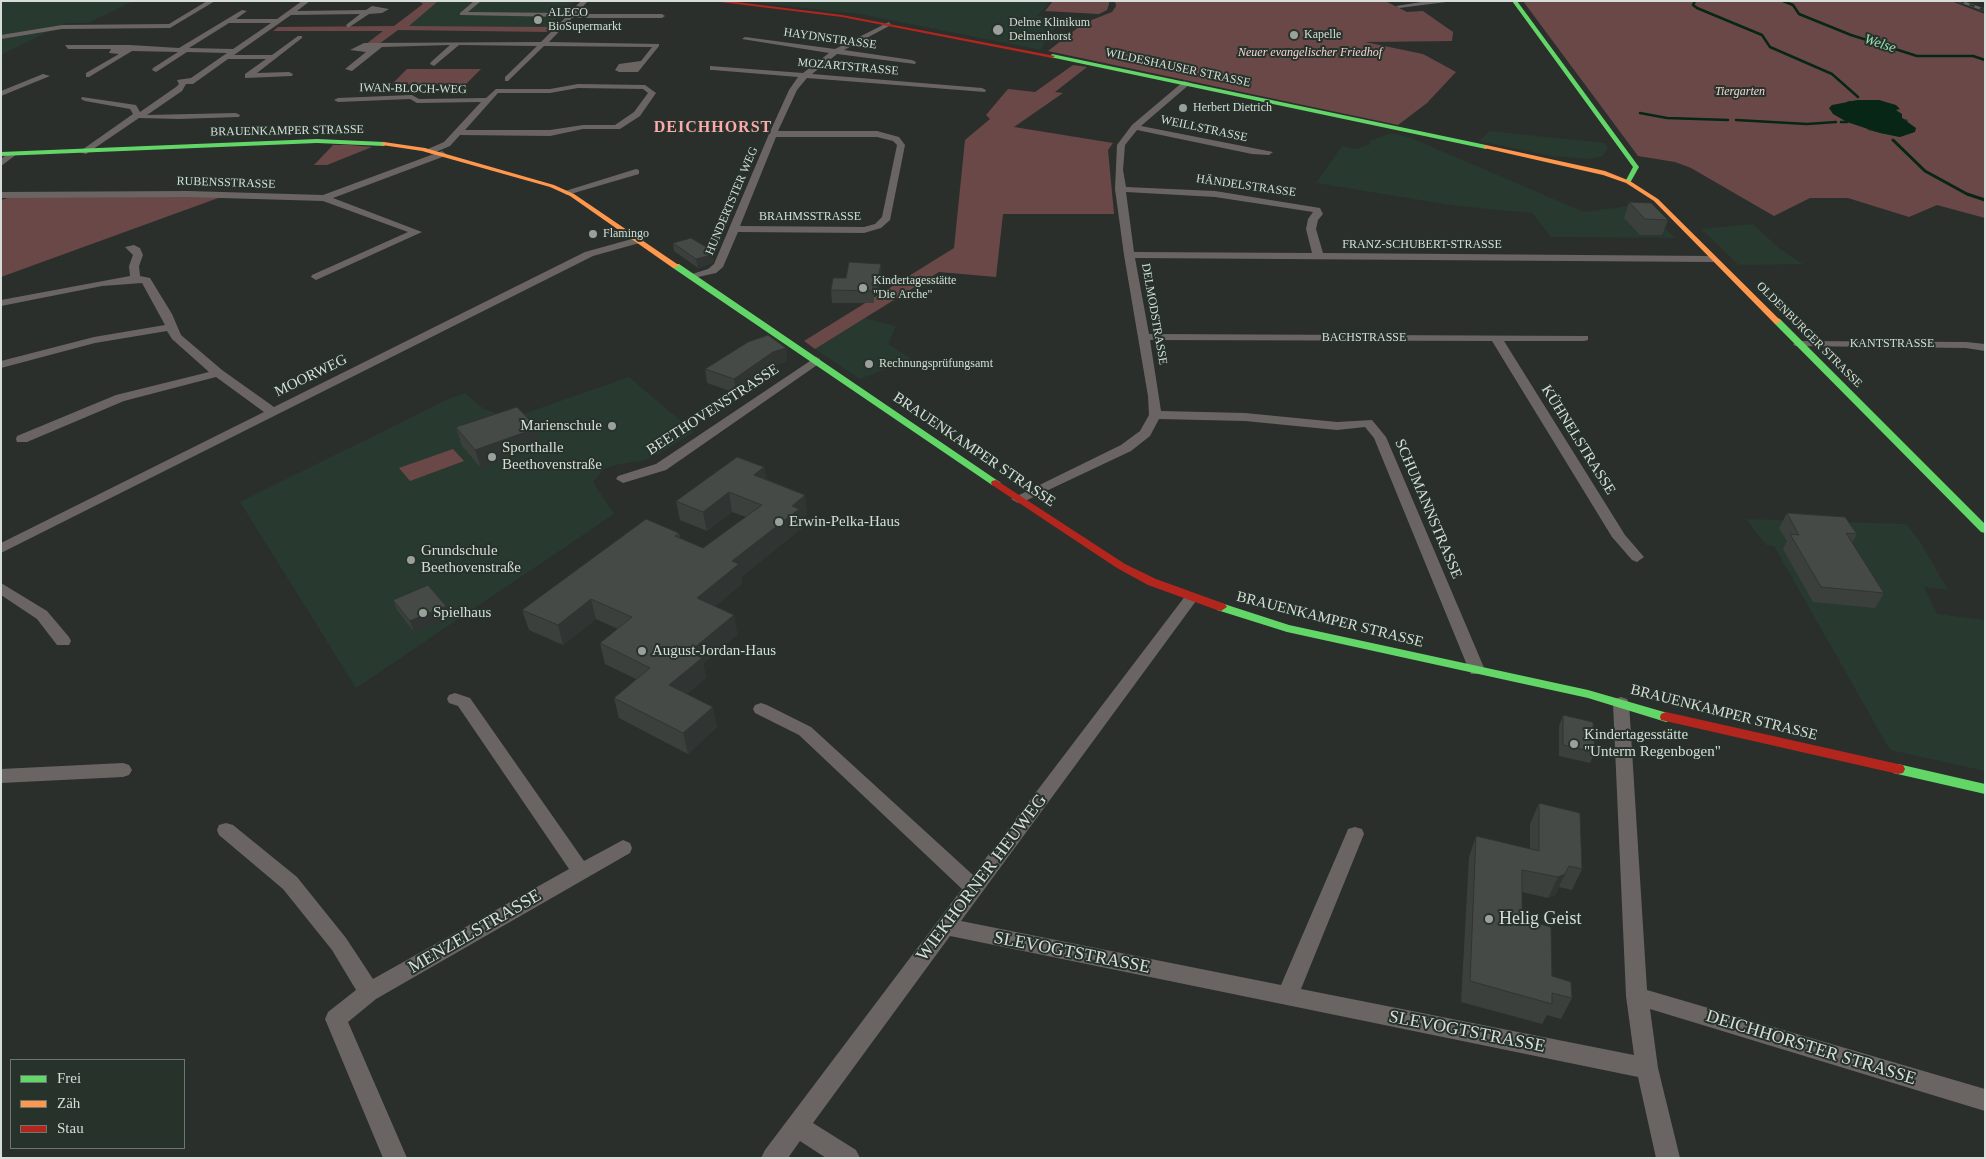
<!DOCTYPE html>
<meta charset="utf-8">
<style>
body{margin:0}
#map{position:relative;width:1986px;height:1159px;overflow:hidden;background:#2a2f2c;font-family:Georgia,serif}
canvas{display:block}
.frame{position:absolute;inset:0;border:2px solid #d7ded9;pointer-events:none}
.legend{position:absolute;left:10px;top:1059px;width:175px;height:90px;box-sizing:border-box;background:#27322b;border:1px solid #6d7771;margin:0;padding:6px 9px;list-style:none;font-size:15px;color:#d7ded9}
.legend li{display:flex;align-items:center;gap:10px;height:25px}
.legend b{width:25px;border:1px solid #6d7771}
</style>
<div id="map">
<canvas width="1986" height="1159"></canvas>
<div class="frame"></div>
<ul class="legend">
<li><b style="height:6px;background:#63d668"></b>Frei</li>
<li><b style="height:6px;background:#ff974d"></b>Zäh</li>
<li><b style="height:6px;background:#b3261e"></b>Stau</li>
</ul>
</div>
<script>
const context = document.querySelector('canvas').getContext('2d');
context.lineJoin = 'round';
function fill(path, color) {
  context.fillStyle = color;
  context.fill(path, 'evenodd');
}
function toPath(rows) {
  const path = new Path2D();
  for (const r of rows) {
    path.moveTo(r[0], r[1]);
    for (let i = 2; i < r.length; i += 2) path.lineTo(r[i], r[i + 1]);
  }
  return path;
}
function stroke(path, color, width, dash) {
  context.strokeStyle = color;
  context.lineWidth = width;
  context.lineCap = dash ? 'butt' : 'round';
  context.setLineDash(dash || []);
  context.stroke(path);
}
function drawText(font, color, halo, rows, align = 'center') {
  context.font = font + ' Georgia,serif';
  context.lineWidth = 4;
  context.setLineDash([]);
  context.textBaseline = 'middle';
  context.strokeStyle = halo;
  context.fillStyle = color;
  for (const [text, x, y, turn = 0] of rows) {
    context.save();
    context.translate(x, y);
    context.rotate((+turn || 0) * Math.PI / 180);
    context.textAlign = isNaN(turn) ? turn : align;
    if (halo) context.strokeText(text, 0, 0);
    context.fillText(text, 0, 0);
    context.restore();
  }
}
fill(toPath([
 [1,1,134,1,88,23,66,23,1,55],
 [437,1,575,1,548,27,409,26],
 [740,1,1051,1,1037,16,1067,19,1047,36,1041,50,860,14],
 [1490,131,1605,143,1608,148,1603,156,1588,159,1552,156,1478,141],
 [1391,133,1411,138,1584,212,1643,204,1675,238,1551,237,1532,213,1457,206,1316,183,1342,146,1356,149,1371,144,1368,142],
 [1753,224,1780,249,1803,264,1739,265,1701,229],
 [864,318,896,326,888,344,912,359,860,379,815,349],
 [629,377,694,432,658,454,641,461,616,465,604,469,593,482,614,514,356,688,240,502,448,399,465,393,484,409,502,415,523,414],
 [1746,519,1906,524,1919,540,1948,590,1924,587,1937,614,1985,620,1985,771,1890,750,1774,546,1766,545]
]), '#28392f');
fill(toPath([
 [419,1,437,2,409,26,554,27,550,32,398,30,379,44,366,44,383,31,273,31,278,27,394,26,423,4],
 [1053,1,1109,1,1109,4,1107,10,1099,14,1045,11],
 [1115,1,1385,1,1407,12,1423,11,1453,32,1452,41,1365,42,1423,54,1456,72,1427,103,1398,125,1048,51,1084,23,1112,12,1116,6],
 [1523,1,1951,1,1985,14,1985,218,1937,205,1909,217,1848,198,1810,198,1774,216,1691,168,1675,162,1638,156],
 [1879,100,1899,109,1895,109,1901,118,1908,120,1900,137,1868,130,1847,101],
 [1073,65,1087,67,1055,92,1063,93,1014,127,1113,143,1108,150,1114,214,1003,214,996,277,939,272,815,349,804,341,954,248,965,140,990,119,986,115,1008,89,1035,92],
 [407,69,481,69,466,84,391,85],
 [333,145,350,145,372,147,327,165,314,165],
 [131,196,221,197,1,277,1,200,11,197],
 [453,449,464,461,410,481,399,468]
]), '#6b4848');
fill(toPath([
 [1858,100,1879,100,1896,105,1900,109,1896,110,1902,114,1902,118,1916,128,1915,132,1900,137,1880,133,1847,122,1833,114,1829,108,1832,105]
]), '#072615');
stroke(toPath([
 [1695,1,1693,5,1697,8,1762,35,1770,47,1832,74,1858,97],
 [1783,1,1793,5,1799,14,1851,35,1917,56,1973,56,1985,60],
 [1640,113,1667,118,1728,120],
 [1736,120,1807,124,1836,122],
 [1841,122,1847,122]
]), '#072615', 2.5);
stroke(toPath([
 [1893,140,1925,171,1967,194,1985,200]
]), '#072615', 3);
fill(toPath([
 [207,1,215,1,170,28,62,29,1,39,1,35,62,25,169,24,207,1],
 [302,1,310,1,297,11,366,10,372,6,389,9,382,13,369,14,348,28,346,25,360,14,291,15,234,55,272,55,298,36,302,36,302,38,257,73,289,72,293,74,292,76,245,78,245,74,266,59,228,59,193,84,186,84,182,91,147,115,236,113,240,115,239,117,179,119,139,118,86,154,79,152,133,114,130,109,85,101,81,99,82,97,136,105,140,112,176,87,179,84,177,80,191,78,227,53,187,52,156,72,152,70,153,68,178,52,132,51,89,77,86,77,86,73,119,54,109,53,111,49,68,49,65,45,130,45,179,48,242,10,247,11,236,19,277,19,302,1],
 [229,23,271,23,233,49,189,48,229,23],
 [474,1,481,1,468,12,569,13,581,1,588,1,576,14,662,14,665,16,662,18,572,18,549,42,659,44,659,46,638,72,619,72,615,70,619,64,641,61,652,47,544,46,508,81,505,81,505,77,537,46,459,45,434,66,430,64,431,62,450,45,382,47,352,71,345,69,366,52,350,50,364,43,541,42,566,17,460,15,460,13,474,1],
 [1428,1,1454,1,1399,8,1396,6,1428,1],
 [889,22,891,25,844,50,912,60,916,62,915,64,837,54,812,74,982,88,986,90,985,92,807,78,797,90,778,131,877,131,899,137,905,145,890,220,881,228,864,233,738,232,723,267,716,273,689,279,689,275,708,269,714,264,769,134,789,90,798,77,713,70,710,70,710,66,803,73,829,53,742,39,745,37,835,49,889,22],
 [776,137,877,137,893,141,897,145,882,217,875,224,864,227,740,226,776,137],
 [43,74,50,76,1,96,1,91,43,74],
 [1184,81,1191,83,1141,126,1273,152,1269,155,1252,154,1137,130,1125,145,1123,170,1126,187,1215,191,1320,208,1323,214,1318,220,1316,229,1323,253,1713,256,1718,259,1713,262,1135,258,1149,334,1588,336,1588,340,1584,341,1504,341,1625,535,1644,557,1637,562,1632,560,1612,537,1492,341,1150,340,1161,411,1245,413,1337,422,1372,420,1386,437,1485,670,1483,674,1471,674,1469,670,1374,438,1365,427,1337,430,1245,421,1159,419,1150,436,1131,451,1023,502,1018,503,1011,499,1121,445,1140,431,1149,415,1148,396,1124,255,1115,189,1117,145,1132,125,1184,81],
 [1126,192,1215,197,1313,212,1308,219,1306,229,1312,253,1134,252,1126,192],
 [578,84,645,85,656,93,640,116,620,129,583,129,550,136,460,135,450,146,431,154,427,151,428,149,444,142,481,102,417,103,410,99,338,102,334,100,338,98,412,95,419,99,486,98,496,89,550,89,578,84],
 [578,88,643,89,648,93,634,112,615,125,583,125,550,130,465,130,498,93,550,93,578,88],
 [442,151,446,154,445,156,333,198,422,232,316,280,311,277,312,275,408,232,323,201,188,197,1,198,1,192,188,191,323,195,442,151],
 [10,152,17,154,1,166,1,159,10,152],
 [636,169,639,170,639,174,567,195,562,192,636,169],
 [639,237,644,240,643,242,593,256,1,553,1,543,264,412,216,377,124,401,27,442,17,442,16,439,17,436,116,395,209,372,172,339,167,331,95,343,1,368,1,361,94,337,165,325,142,283,102,286,1,306,1,300,130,276,129,266,133,255,125,247,134,245,140,248,143,255,139,266,140,276,150,278,172,314,181,335,222,370,274,407,585,252,639,237],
 [1799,341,1966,342,1985,344,1985,351,1966,348,1795,346,1793,344,1799,341],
 [816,357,820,359,820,363,666,470,623,483,616,479,618,476,656,464,816,357],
 [1,583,47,611,69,637,71,641,69,645,57,645,37,619,1,595,1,583],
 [1191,593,1196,595,1199,598,1196,601,961,921,1281,985,1346,834,1348,829,1355,827,1362,829,1364,834,1301,989,1634,1055,1626,996,1613,703,1615,699,1621,697,1627,699,1629,703,1647,990,1985,1089,1985,1111,1650,1009,1658,1068,1680,1158,1656,1158,1638,1077,950,936,813,1123,856,1150,860,1158,826,1158,800,1141,788,1158,761,1158,765,1150,962,889,799,735,755,713,753,709,755,705,761,703,767,705,811,727,973,875,1186,595,1191,593],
 [455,693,470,698,584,861,623,840,630,843,632,848,630,853,376,999,348,1022,407,1158,383,1158,325,1019,328,1012,356,990,332,950,283,889,219,835,217,830,219,825,226,823,233,825,297,877,346,938,373,979,569,869,458,706,449,703,447,699,449,695,455,693],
 [123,763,129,765,132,770,129,775,123,777,1,783,1,769,123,763]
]), '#6a6563');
fill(toPath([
 [1512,1,1517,1,1639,167,1630,183,1625,182,1633,167,1512,1],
 [1052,54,1486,145,1489,147,1486,149,1050,57,1052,54],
 [317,139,384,142,387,144,384,146,317,143,1,156,1,152,317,139],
 [673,264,679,264,1001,483,996,486,992,485,673,268,673,264],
 [1777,318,1780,319,1985,524,1985,533,1981,532,1774,323,1774,319,1777,318],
 [1221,603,1289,625,1588,690,1671,714,1672,717,1671,720,1666,722,1588,698,1287,632,1217,610,1215,607,1217,604,1221,603],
 [1898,764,1985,784,1985,794,1893,773,1891,769,1893,765,1898,764]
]), '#63d668');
fill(toPath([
 [384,142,425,148,554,185,574,194,680,266,673,268,570,196,550,187,422,151,382,145,382,143,384,142],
 [1486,145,1605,171,1630,181,1658,199,1781,321,1777,324,1774,323,1654,201,1626,183,1603,175,1484,148,1483,147,1486,145]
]), '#ff974d');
fill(toPath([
 [712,1,728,1,842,15,1055,56,1052,58,842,17,712,1],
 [996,480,1125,564,1156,579,1225,604,1227,607,1221,611,1217,610,1148,585,1117,568,992,485,991,483,992,481,996,480],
 [1666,712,1898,764,1903,765,1905,769,1903,773,1898,774,1661,720,1660,717,1661,714,1666,712]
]), '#b3261e');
const rail = toPath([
 [1959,1,1985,10]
]);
stroke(rail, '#656462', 2.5);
stroke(rail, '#27322b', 2, [5.5]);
fill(toPath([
 [1629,202,1668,220,1662,235,1640,235,1624,218],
 [673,243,714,259,712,263,698,268,674,251],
 [882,276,877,295,874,295,874,303,832,303,831,290,846,278],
 [786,348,787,361,775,366,736,393,707,383,705,369],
 [456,427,542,446,481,468,462,446],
 [764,467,766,479,805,495,807,514,801,520,802,528,741,577,742,584,715,606,734,615,737,635,703,664,706,678,687,694,717,727,688,754,619,718,614,698,636,679,605,664,600,643,618,629,596,619,563,645,529,630,522,610,679,533,680,538,703,548,746,517,732,512,707,531,680,520,676,501],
 [1787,513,1857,534,1852,543,1884,593,1875,608,1813,602,1783,549,1787,541,1779,528],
 [393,600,446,606,449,616,414,632,397,610],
 [1563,715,1595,752,1590,763,1559,756,1559,726],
 [1539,803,1582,869,1572,890,1559,887,1555,895,1548,898,1522,892,1522,919,1552,976,1572,998,1561,1019,1547,1015,1542,1024,1461,1002,1469,857,1476,836,1530,849,1530,824]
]), '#3b403d');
fill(toPath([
 [713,251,714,259,712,263,698,268,696,259],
 [881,264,882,276,877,295,877,282],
 [786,348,787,361,775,366,736,393,734,379,773,352],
 [537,428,542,446,481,468,475,450],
 [764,467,767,486,754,475],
 [729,492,732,512,707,531,703,512],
 [805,495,807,514,801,520,802,528,741,577,742,584,701,618,697,598,732,561],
 [591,599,596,619,563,645,558,625],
 [446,606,449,616,414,632,410,621],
 [734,615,737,635,703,664,706,678,674,705,669,685,689,652],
 [713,707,717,727,688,754,683,733],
 [1569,866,1555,895,1548,898,1558,877]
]), '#303432');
const building = toPath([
 [1629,202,1651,203,1668,220,1645,219,1629,202],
 [691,238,713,251,711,255,696,259,673,243,691,238],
 [849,262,881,264,877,282,873,282,873,291,831,290,833,278,846,278,849,262],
 [768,335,786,348,773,352,734,379,705,369,748,342,768,335],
 [517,407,537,428,475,450,456,427,517,407],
 [737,457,764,467,754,475,805,495,792,506,799,509,732,561,739,564,697,598,734,615,689,652,702,658,669,685,713,707,683,733,614,698,650,668,600,643,632,617,591,599,558,625,522,610,646,519,679,533,675,536,703,548,762,505,729,492,703,512,676,501,737,457],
 [1787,513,1845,517,1857,534,1846,533,1884,593,1821,587,1790,534,1799,535,1787,513],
 [428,585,446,606,410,621,393,600,428,585],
 [1563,715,1593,722,1595,752,1563,745,1563,715],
 [1539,803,1580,813,1582,869,1569,866,1565,874,1558,877,1522,870,1522,919,1551,927,1552,976,1571,982,1572,998,1552,993,1552,1004,1470,981,1476,836,1539,851,1539,803]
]);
fill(building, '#454a47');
stroke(building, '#303432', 1);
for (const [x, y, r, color] of [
 [538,20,5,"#9aa19c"],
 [998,30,6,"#9aa19c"],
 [1294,35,5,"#9aa19c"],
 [1183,108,5,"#9aa19c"],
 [593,234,5,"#9aa19c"],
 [863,288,5,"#9aa19c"],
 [869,364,5,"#9aa19c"],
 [612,426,5,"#9aa19c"],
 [492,457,5,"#9aa19c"],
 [779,522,5,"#9aa19c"],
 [411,560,5,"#9aa19c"],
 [423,613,5,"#9aa19c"],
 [642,651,5,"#9aa19c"],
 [1574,744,5,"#9aa19c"],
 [1489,919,5,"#9aa19c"]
]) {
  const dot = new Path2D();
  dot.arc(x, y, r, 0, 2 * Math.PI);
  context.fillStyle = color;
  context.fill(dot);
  stroke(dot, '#27322b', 2);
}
drawText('12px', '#d7ded9', '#27322b', [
 ["ALECO",548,13],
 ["BioSupermarkt",548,27],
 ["Delme Klinikum",1009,23],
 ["Delmenhorst",1009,37],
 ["Kapelle",1304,35],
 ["Herbert Dietrich",1193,108],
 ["Flamingo",603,234],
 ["Kindertagesstätte",873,281],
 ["\"Die Arche\"",873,295],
 ["Rechnungsprüfungsamt",879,364]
], 'left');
drawText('12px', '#d7ded9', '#27322b', [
 ["HAYDNSTRASSE",830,39,8],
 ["MOZARTSTRASSE",848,67,5],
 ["WILDESHAUSER STRASSE",1178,68,12],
 ["IWAN-BLOCH-WEG",413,89,1],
 ["WEILLSTRASSE",1204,129,12],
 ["BRAUENKAMPER STRASSE",287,131,-1],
 ["RUBENSSTRASSE",226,183,2],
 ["HÄNDELSTRASSE",1246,186,8],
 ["HUNDERTSTER WEG",732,201,-67],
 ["BRAHMSSTRASSE",810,217],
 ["FRANZ-SCHUBERT-STRASSE",1422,245],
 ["DELMODSTRASSE",1154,314,80],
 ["OLDENBURGER STRASSE",1809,335,45],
 ["BACHSTRASSE",1364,338],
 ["KANTSTRASSE",1892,344]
]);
drawText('italic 12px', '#f5d4d4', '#27322b', [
 ["Neuer evangelischer Friedhof",1310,53],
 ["Tiergarten",1740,92]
]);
drawText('italic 14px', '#9ae1b4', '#27322b', [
 ["Welse",1880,44,18]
]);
drawText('15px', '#d7ded9', '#27322b', [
 ["MOORWEG",311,376,-26],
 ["BEETHOVENSTRASSE",713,410,-33],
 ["KÜHNELSTRASSE",1578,440,58],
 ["BRAUENKAMPER STRASSE",974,450,34],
 ["SCHUMANNSTRASSE",1428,509,67],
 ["BRAUENKAMPER STRASSE",1330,620,14],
 ["BRAUENKAMPER STRASSE",1724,713,14]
]);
drawText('15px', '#d7ded9', '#27322b', [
 ["Marienschule",602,426,"right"],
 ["Sporthalle",502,448],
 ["Beethovenstraße",502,465],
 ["Erwin-Pelka-Haus",789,522],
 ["Grundschule",421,551],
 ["Beethovenstraße",421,568],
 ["Spielhaus",433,613],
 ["August-Jordan-Haus",652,651],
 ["Kindertagesstätte",1584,735],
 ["\"Unterm Regenbogen\"",1584,752]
], 'left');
context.letterSpacing = '1px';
drawText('bold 16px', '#fca8aa', '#27322b', [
 ["DEICHHORST",713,128]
]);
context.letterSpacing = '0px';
drawText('18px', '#d7ded9', '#27322b', [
 ["WIEKHORNER HEUWEG",982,878,-53],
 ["MENZELSTRASSE",475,932,-30],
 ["SLEVOGTSTRASSE",1072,953,11],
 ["SLEVOGTSTRASSE",1467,1032,11],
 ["DEICHHORSTER STRASSE",1811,1048,17]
]);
drawText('18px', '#d7ded9', '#27322b', [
 ["Helig Geist",1499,919]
], 'left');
</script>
